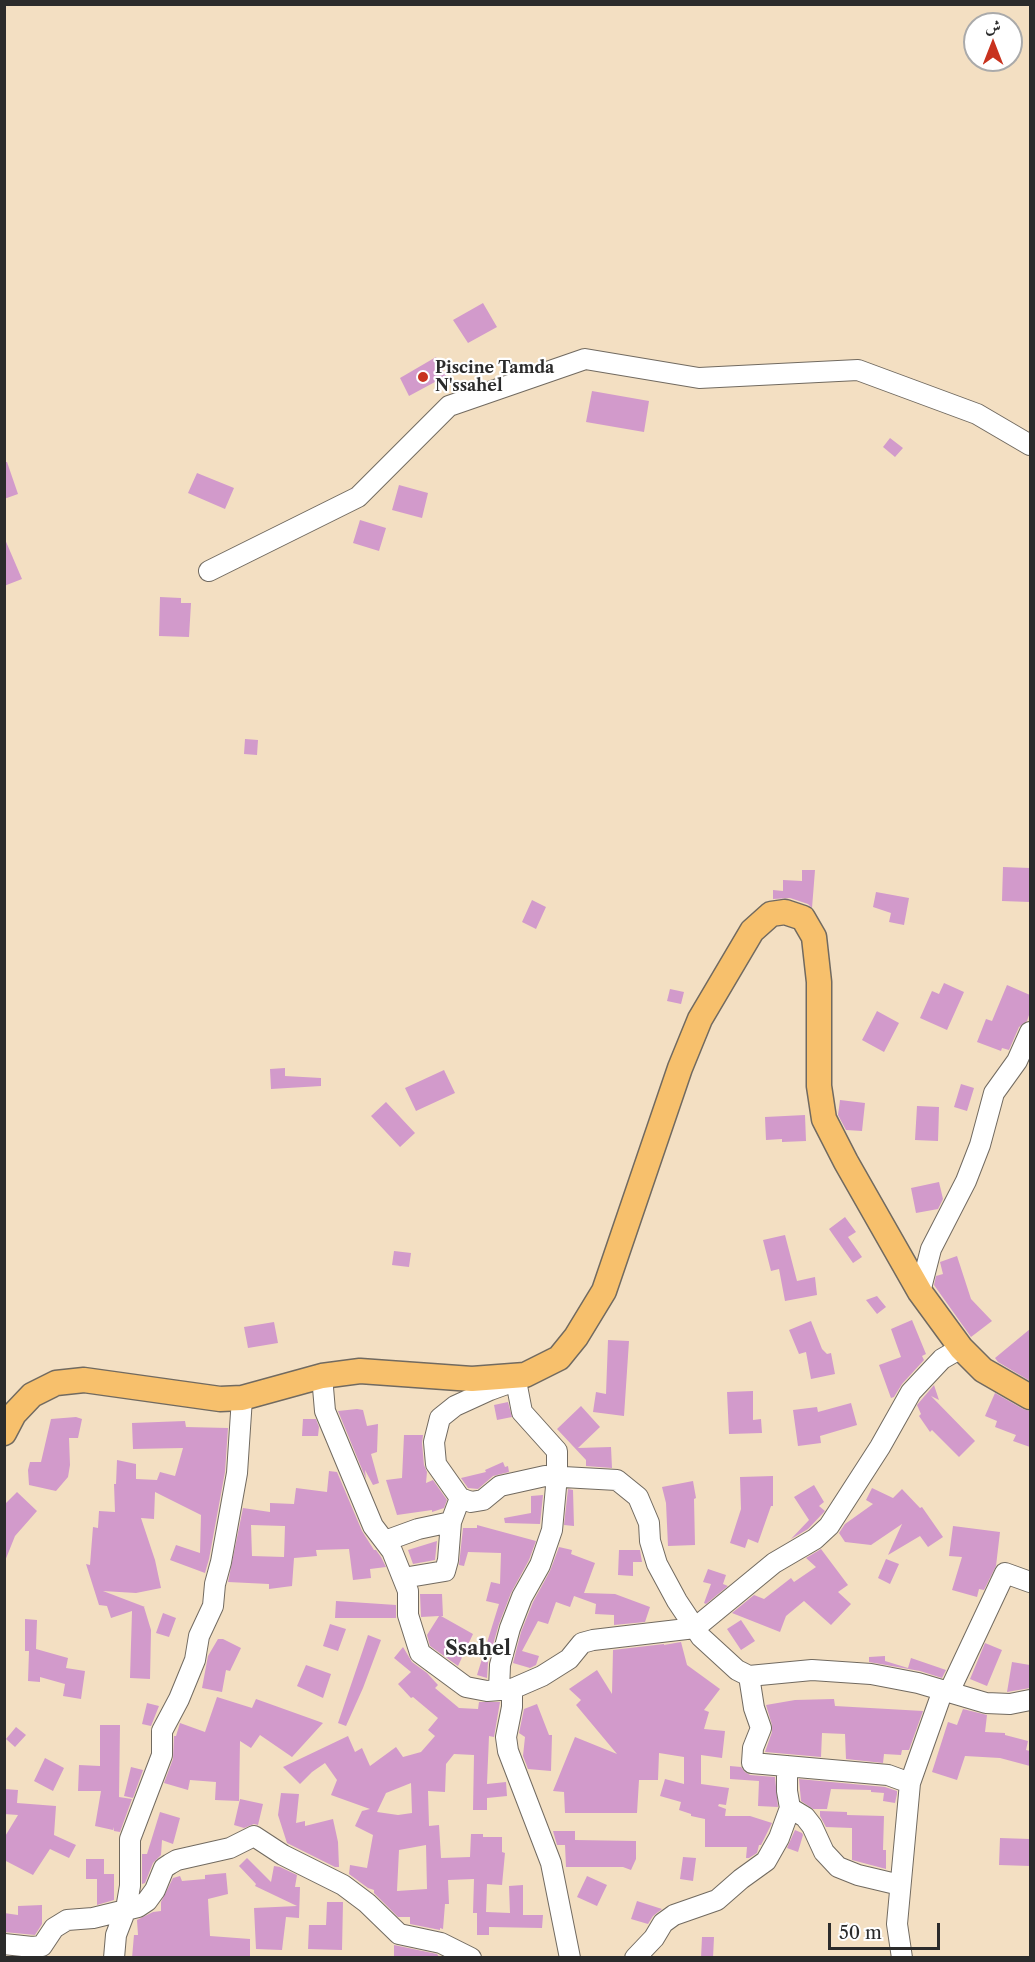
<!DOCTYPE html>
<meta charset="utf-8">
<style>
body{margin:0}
#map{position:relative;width:1035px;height:1962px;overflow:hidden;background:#f3dfc2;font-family:"Libre Caslon Text",Amiri,serif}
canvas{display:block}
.frame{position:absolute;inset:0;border:6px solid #2b2b2b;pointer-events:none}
.north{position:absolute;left:963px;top:12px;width:60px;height:60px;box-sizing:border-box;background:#fff;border:2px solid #aaa;border-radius:50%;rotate:0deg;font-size:16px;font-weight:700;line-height:24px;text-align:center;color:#2b2b2b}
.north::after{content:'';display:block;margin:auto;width:21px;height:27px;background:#c8321e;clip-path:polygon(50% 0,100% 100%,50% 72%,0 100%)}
.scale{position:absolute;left:828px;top:1923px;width:112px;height:27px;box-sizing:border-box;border:3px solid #2b2b2b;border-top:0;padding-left:8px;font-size:18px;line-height:21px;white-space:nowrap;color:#2b2b2b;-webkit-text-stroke:4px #fff;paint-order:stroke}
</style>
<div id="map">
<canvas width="1035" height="1962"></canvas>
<div class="frame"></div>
<div class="north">ش</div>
<div class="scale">50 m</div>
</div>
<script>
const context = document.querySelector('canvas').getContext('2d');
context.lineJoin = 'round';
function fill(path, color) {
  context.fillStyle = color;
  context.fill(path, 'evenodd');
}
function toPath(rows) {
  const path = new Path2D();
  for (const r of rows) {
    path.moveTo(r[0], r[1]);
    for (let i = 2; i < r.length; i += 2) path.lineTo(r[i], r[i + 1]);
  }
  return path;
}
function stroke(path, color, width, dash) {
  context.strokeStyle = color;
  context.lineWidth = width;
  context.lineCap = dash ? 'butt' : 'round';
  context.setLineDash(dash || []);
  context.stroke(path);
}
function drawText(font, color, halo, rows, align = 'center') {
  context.font = font + ' "Libre Caslon Text",serif';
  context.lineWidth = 4.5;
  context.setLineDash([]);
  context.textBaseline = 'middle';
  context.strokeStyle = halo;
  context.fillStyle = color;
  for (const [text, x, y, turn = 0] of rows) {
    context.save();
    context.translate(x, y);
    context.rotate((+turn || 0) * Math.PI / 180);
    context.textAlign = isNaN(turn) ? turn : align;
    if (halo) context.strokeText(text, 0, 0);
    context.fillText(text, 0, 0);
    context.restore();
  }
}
fill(toPath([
 [483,303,497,327,468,343,453,320],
 [436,357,446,376,409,396,400,378],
 [592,391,649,401,644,432,586,422],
 [890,438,903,448,895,457,883,447],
 [4,462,7,462,18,494,4,499],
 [197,473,234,488,225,509,188,493],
 [399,485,428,493,422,518,392,510],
 [360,520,386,528,379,551,353,543],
 [4,537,22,579,4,586],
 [160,597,181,598,181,603,191,603,189,637,159,636],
 [245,739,258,740,257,755,244,754],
 [1003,867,1030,868,1030,902,1002,901],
 [802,870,815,870,812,908,808,904,790,898,773,899,773,890,783,891,783,880,802,881],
 [876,892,909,898,904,925,889,922,891,913,873,907],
 [532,900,546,907,536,929,522,922],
 [944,983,964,992,947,1030,920,1018,932,991,939,994],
 [1007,985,1030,995,1030,1012,1027,1021,1019,1027,1009,1050,1002,1048,1001,1051,977,1042,986,1019,992,1021],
 [670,989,684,992,681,1004,667,1001],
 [877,1011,899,1023,884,1052,862,1040],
 [285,1068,285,1076,321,1078,321,1086,271,1089,270,1069],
 [444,1070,455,1093,416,1111,405,1088],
 [961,1084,974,1088,967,1111,954,1107],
 [840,1100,865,1103,862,1131,846,1130,838,1115],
 [386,1102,415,1133,400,1147,371,1116],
 [917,1106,939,1107,938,1141,915,1140],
 [805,1115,806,1141,782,1142,782,1139,766,1140,765,1117],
 [939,1182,943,1199,938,1209,916,1213,911,1188],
 [845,1217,856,1232,848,1237,862,1257,853,1263,829,1229],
 [785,1235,797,1281,815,1277,817,1295,785,1301,779,1269,771,1271,763,1240],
 [394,1251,411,1253,409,1267,392,1265],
 [957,1256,971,1299,992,1321,971,1337,934,1285,936,1276,943,1274,940,1262],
 [877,1296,886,1307,877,1314,866,1300],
 [912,1320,926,1354,922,1356,924,1360,902,1384,894,1397,891,1398,879,1365,901,1357,891,1329],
 [811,1321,822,1349,827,1354,831,1353,835,1374,811,1379,806,1352,799,1354,789,1330],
 [274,1322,278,1343,248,1348,244,1327],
 [1030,1329,1030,1381,998,1362,995,1358],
 [608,1340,629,1341,624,1416,593,1412,596,1392,606,1394],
 [934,1385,939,1400,931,1396,975,1441,959,1457,932,1430,930,1432,919,1416,921,1414,917,1405],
 [753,1391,753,1420,761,1419,762,1433,729,1434,727,1392],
 [995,1393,1023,1409,1030,1411,1030,1447,1013,1441,1016,1435,995,1427,997,1421,985,1416],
 [508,1402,512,1417,497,1420,494,1405],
 [851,1403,857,1425,820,1436,821,1443,798,1446,793,1410,817,1407,818,1412],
 [581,1406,600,1427,578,1448,611,1447,612,1468,586,1466,586,1460,557,1429],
 [357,1409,363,1410,367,1426,378,1424,377,1452,371,1454,379,1483,373,1485,365,1470,366,1479,338,1411],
 [76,1417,82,1419,78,1438,69,1438,70,1465,68,1477,56,1491,29,1485,28,1470,30,1462,41,1462,51,1419],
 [303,1419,316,1419,319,1427,318,1436,302,1436],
 [185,1421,186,1427,228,1428,225,1472,209,1559,205,1573,170,1560,176,1545,200,1553,201,1515,155,1492,154,1519,141,1518,155,1560,161,1588,136,1593,103,1591,145,1607,144,1607,151,1630,150,1679,130,1678,132,1611,111,1618,107,1606,99,1605,86,1564,90,1565,93,1527,98,1528,99,1511,115,1512,114,1484,116,1484,117,1460,136,1464,136,1479,157,1480,160,1472,175,1476,183,1448,133,1449,132,1423],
 [404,1435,423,1435,422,1443,424,1465,427,1472,426,1483,433,1480,447,1500,444,1508,432,1512,432,1510,397,1515,386,1480,402,1478],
 [503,1462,505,1467,508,1466,509,1472,493,1476,478,1489,468,1488,461,1478,486,1472,485,1470],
 [329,1471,337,1472,362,1531,374,1550,376,1550,381,1557,386,1567,370,1569,371,1578,353,1580,349,1549,316,1550,317,1556,294,1558,292,1586,269,1589,269,1584,228,1582,243,1508,270,1512,270,1503,294,1504,296,1488,327,1492],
 [251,1525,285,1526,284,1557,252,1556],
 [773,1476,773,1506,771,1506,758,1543,748,1539,745,1548,730,1543,741,1509,740,1477],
 [693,1481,696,1498,694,1499,695,1545,668,1546,666,1503,662,1487],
 [814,1485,824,1502,819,1506,825,1511,808,1529,791,1539,809,1520,794,1497],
 [872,1488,893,1498,902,1489,920,1508,922,1507,943,1537,928,1547,920,1536,888,1555,902,1524,871,1545,845,1542,839,1533,845,1524,873,1504,866,1500],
 [568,1489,573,1490,574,1526,564,1525],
 [17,1492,37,1511,15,1536,5,1561,4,1505],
 [543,1495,540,1524,505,1523,504,1518,531,1513,531,1496],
 [477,1525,536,1541,529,1560,511,1593,499,1624,488,1662,487,1678,477,1675,499,1604,486,1601,491,1582,500,1584,501,1553,468,1552,464,1566,459,1565,463,1528,477,1528],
 [953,1526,1000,1532,996,1566,984,1590,979,1589,977,1597,952,1590,962,1557,949,1556],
 [437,1541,435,1560,413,1564,408,1550],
 [559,1547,572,1550,571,1554,595,1563,584,1593,615,1594,650,1607,645,1622,614,1625,614,1615,595,1614,596,1604,574,1596,570,1607,556,1602,548,1624,538,1621,522,1651,539,1656,536,1665,530,1668,513,1663,521,1632,533,1602,550,1571],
 [821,1549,848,1585,838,1592,851,1604,831,1625,804,1601,786,1616,780,1632,732,1613,754,1595,764,1599,791,1578,794,1582,816,1567,806,1558],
 [619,1550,640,1550,642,1562,633,1562,633,1576,618,1575],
 [886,1559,899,1564,890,1584,878,1578],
 [708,1569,726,1575,723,1584,728,1586,706,1604,704,1603,711,1584,703,1582],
 [420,1594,442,1594,443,1616,441,1616,473,1634,458,1666,430,1646,427,1635,439,1616,421,1617],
 [336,1601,396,1605,396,1618,335,1618],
 [163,1613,176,1618,169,1637,156,1633],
 [25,1619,37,1620,36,1649,68,1658,66,1668,85,1671,81,1699,63,1696,65,1684,40,1677,40,1682,28,1681,29,1651,25,1651],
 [741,1620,755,1641,741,1650,727,1629],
 [330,1624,346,1629,338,1651,323,1646],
 [368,1635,381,1640,363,1688,346,1726,338,1723],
 [218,1639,223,1639,241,1648,230,1671,226,1670,222,1692,202,1688,208,1656],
 [681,1642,687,1665,720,1689,704,1710,709,1712,704,1729,725,1731,722,1758,701,1755,701,1784,729,1788,726,1805,719,1804,718,1806,726,1809,725,1816,750,1816,772,1823,761,1845,759,1845,757,1853,749,1858,746,1858,747,1847,705,1847,705,1819,691,1816,691,1814,679,1810,681,1802,660,1796,665,1779,684,1784,684,1757,659,1753,658,1780,639,1780,637,1813,565,1813,564,1792,553,1791,575,1737,617,1754,576,1705,581,1700,569,1689,597,1670,612,1694,613,1650,664,1644,664,1645],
 [985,1643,1002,1650,987,1686,970,1679],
 [403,1647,412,1662,427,1673,438,1685,435,1688,459,1708,478,1709,479,1702,500,1702,494,1737,489,1736,487,1784,506,1782,507,1796,487,1798,487,1810,473,1810,474,1755,454,1754,446,1764,445,1792,428,1791,429,1826,439,1825,441,1858,470,1857,471,1834,483,1834,483,1837,502,1837,502,1852,505,1853,502,1885,487,1884,486,1912,510,1913,509,1886,523,1885,523,1915,543,1915,542,1928,489,1927,489,1935,477,1935,477,1913,473,1913,474,1879,448,1880,449,1904,445,1904,443,1929,440,1928,440,1930,410,1924,410,1917,398,1917,374,1893,374,1890,368,1888,349,1874,350,1865,367,1868,373,1835,355,1826,362,1811,370,1809,331,1795,337,1780,325,1763,312,1772,300,1784,283,1767,348,1736,355,1752,362,1748,370,1766,396,1747,403,1757,421,1752,435,1736,428,1730,438,1718,413,1697,411,1698,398,1684,411,1672,394,1658],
 [411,1783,412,1813,398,1815,377,1812,386,1793],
 [426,1845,427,1889,397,1891,399,1850],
 [885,1656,885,1661,908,1668,911,1658,946,1670,942,1678,920,1671,869,1662,869,1657],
 [1012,1662,1030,1665,1030,1688,1007,1692],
 [306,1665,331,1674,323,1698,297,1686],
 [217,1697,252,1708,256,1699,323,1723,292,1757,260,1735,251,1748,240,1741,239,1801,215,1800,216,1782,190,1780,188,1790,164,1783,173,1759,174,1736,176,1736,180,1723,205,1732],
 [834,1699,835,1706,923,1711,909,1750,902,1750,901,1755,884,1754,883,1763,846,1759,845,1734,822,1733,821,1757,765,1752,772,1732,772,1725,766,1705,795,1700],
 [147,1703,159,1706,151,1726,142,1724],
 [537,1704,549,1735,552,1735,551,1771,528,1769,523,1756,525,1737,519,1733,524,1709],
 [963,1709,987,1715,985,1732,1005,1733,1005,1735,1028,1741,1026,1750,1030,1751,1030,1766,1000,1758,965,1756,957,1780,932,1772,948,1722,957,1725],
 [100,1725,120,1725,119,1797,132,1799,120,1832,114,1831,113,1827,113,1830,95,1826,101,1791,78,1791,79,1765,100,1766],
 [16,1727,26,1735,15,1747,6,1739],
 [45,1758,64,1768,53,1791,34,1781],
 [730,1766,741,1767,745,1772,750,1775,775,1777,778,1807,758,1806,759,1781,730,1779],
 [131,1767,143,1770,133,1798,124,1796],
 [799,1779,885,1787,897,1791,897,1794,895,1803,883,1801,884,1793,871,1792,871,1790,831,1789,827,1809,813,1809,801,1801],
 [4,1789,18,1790,17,1803,56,1806,54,1835,76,1845,69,1858,50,1849,33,1875,4,1860,4,1838,18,1815,4,1814],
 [281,1793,299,1794,296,1823,305,1821,305,1826,333,1819,338,1842,339,1867,335,1867,287,1843,278,1815],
 [240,1799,263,1804,258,1825,254,1824,244,1828,234,1825],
 [820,1811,847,1812,847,1815,884,1816,883,1850,886,1850,886,1869,852,1860,852,1828,826,1827,820,1816],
 [160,1812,180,1818,173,1844,162,1840,161,1855,153,1863,145,1883,142,1884,142,1854,147,1854],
 [795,1830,802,1833,803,1835,798,1852,787,1848],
 [553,1831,575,1831,575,1840,636,1841,636,1859,631,1870,623,1867,566,1867,565,1845,557,1845],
 [1000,1838,1030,1839,1030,1866,999,1865],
 [683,1857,696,1858,693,1881,680,1879],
 [247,1858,271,1882,274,1866,280,1867,297,1875,295,1887,300,1887,299,1918,286,1917,282,1950,256,1949,254,1908,297,1906,255,1886,256,1884,239,1866],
 [86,1859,104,1859,104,1874,114,1874,114,1900,97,1905,97,1879,86,1879],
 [226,1873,228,1894,208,1899,210,1936,250,1939,250,1958,132,1958,134,1935,138,1935,137,1920,153,1912,161,1911,161,1902,173,1878,180,1876,182,1881,205,1879,205,1875],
 [587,1876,607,1885,597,1906,577,1897],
 [637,1901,662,1909,653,1916,648,1924,631,1919],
 [327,1902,343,1902,342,1950,308,1949,309,1925,326,1925],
 [42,1905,42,1924,35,1935,4,1932,4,1913,18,1915,18,1906],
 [702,1937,714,1937,713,1958,701,1958],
 [394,1945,437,1954,440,1958,394,1958]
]), '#d29acb');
const minor = toPath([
 [209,571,358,497,449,406,585,359,699,378,858,370,977,414,1030,445],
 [920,1292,931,1249,966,1181,980,1145,994,1093,1017,1061,1030,1032],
 [322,1376,325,1411,373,1526,392,1551,408,1591,408,1615,420,1653,466,1687,487,1691,512,1689,542,1676,569,1659,582,1643,593,1640,695,1628,774,1563,815,1539,829,1526,880,1447,911,1392,942,1359,961,1348],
 [515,1381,490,1390,455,1406,440,1418,434,1442,436,1464,460,1498,471,1502,483,1500,500,1486,545,1476,617,1480,638,1497,649,1523,650,1541,657,1564,677,1601,701,1637,737,1670,749,1676,812,1670,871,1674,918,1683,986,1703,1010,1704,1030,1700],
 [385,1541,418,1529,451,1522],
 [403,1578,445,1571,448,1560,451,1522,460,1498],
 [749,1676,754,1708,761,1728,753,1748,752,1763,888,1775,910,1783],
 [512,1689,512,1707,506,1737,508,1751,551,1863,570,1958],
 [499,1690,500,1665,510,1628,522,1597,540,1565,552,1530,557,1476,557,1451,522,1412,516,1381],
 [949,1692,1005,1573,1030,1582],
 [790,1808,805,1817,812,1826,824,1852,838,1867,858,1875,900,1885],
 [4,1944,32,1947,42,1946,54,1928,67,1920,93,1918,138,1907,147,1901,155,1890,164,1868,170,1864,177,1860,230,1848,254,1836,283,1855,343,1885,367,1903,399,1934,441,1943,471,1958],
 [114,1958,116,1935,126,1909,130,1886,130,1839,162,1755,162,1731,179,1699,195,1660,199,1636,213,1606,215,1584,221,1562,237,1473,242,1398],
 [635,1958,654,1938,663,1923,674,1915,717,1900,741,1879,766,1861,779,1838,790,1808,787,1791,787,1766],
 [902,1958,897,1924,910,1783,943,1690]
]);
const major = toPath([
 [4,1433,14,1414,32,1395,56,1383,84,1380,220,1399,242,1398,322,1376,360,1371,472,1379,525,1375,559,1358,576,1337,604,1291,680,1068,700,1019,752,931,771,914,785,912,803,918,814,937,819,982,819,1086,824,1119,846,1162,920,1292,961,1348,983,1370,1030,1397]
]);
stroke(minor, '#716a60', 22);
stroke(major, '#716a60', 27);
stroke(minor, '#fff', 20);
stroke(major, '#f7c06c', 24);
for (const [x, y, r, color] of [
 [423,377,6,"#c8321e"]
]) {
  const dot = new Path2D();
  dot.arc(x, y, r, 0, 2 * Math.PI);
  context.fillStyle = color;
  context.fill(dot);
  stroke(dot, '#fff', 2);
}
drawText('bold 16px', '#2b2b2b', '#fff', [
 ["Piscine Tamda",435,368],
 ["N'ssahel",435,386]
], 'left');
drawText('bold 20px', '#2b2b2b', '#fff', [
 ["Ssaḥel",478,1649]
]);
</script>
